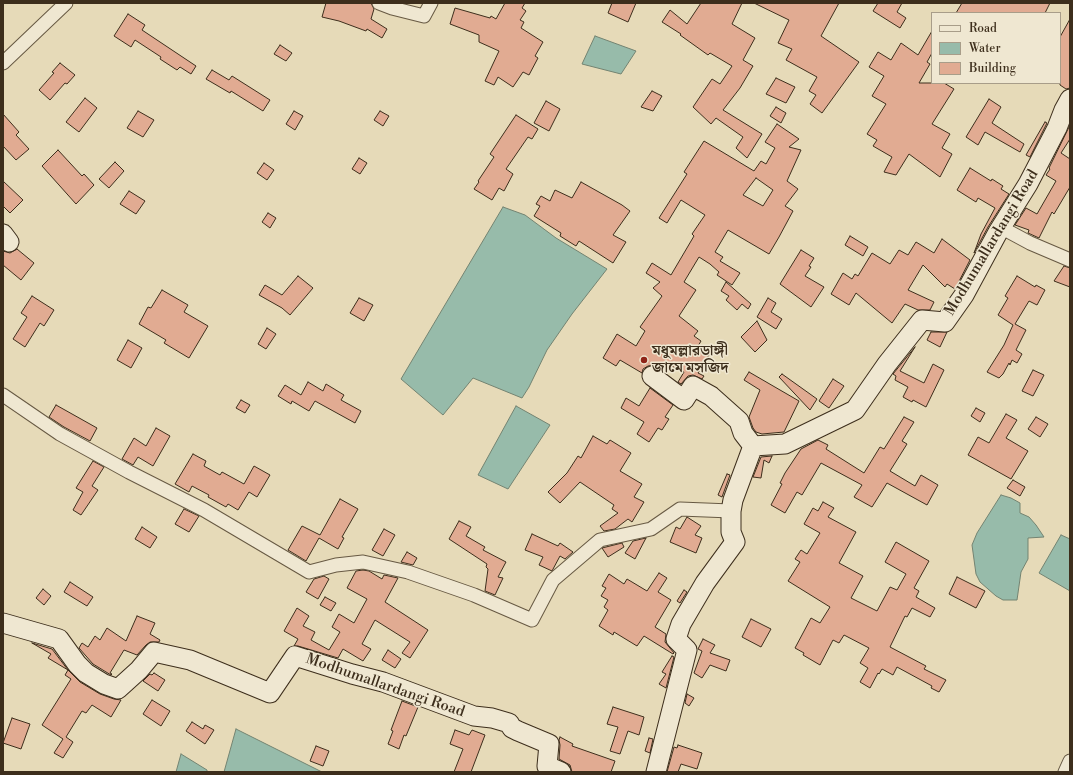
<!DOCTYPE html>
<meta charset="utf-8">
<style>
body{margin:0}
#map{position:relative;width:1073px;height:775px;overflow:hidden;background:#e6dab8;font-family:"Libre Bodoni",serif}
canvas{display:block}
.frame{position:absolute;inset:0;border:4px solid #3d2e1c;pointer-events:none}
.legend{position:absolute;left:931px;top:12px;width:130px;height:72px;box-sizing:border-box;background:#efe7d1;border:1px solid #a89d89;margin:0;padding:5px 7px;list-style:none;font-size:12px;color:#3d2e1c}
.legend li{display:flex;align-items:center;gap:8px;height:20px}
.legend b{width:20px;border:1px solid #a89d89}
</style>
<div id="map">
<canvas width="1073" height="775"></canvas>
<div class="frame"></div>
<ul class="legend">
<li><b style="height:5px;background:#efe7d1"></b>Road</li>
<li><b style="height:11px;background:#97bbaa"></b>Water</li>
<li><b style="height:11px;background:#e1ab92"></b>Building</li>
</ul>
</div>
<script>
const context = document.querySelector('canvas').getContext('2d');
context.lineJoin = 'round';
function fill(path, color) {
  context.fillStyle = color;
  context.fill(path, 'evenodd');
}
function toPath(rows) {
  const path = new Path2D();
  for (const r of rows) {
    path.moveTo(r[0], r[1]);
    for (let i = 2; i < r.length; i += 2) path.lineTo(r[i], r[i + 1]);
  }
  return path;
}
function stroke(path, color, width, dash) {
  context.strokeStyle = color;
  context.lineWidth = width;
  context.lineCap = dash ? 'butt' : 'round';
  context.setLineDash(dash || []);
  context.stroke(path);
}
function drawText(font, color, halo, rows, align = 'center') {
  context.font = font + ' "Libre Bodoni","Noto Serif Bengali",serif';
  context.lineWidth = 3;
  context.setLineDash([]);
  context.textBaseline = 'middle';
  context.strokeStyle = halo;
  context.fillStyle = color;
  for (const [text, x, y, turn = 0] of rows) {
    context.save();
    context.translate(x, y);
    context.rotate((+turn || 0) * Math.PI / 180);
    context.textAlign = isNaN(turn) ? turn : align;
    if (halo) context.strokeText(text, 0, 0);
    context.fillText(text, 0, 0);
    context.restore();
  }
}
const water = toPath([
 [595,36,636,51,621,74,582,64,595,36],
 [503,207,525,215,556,238,607,269,572,314,547,350,529,387,522,398,473,378,443,415,401,379,503,207],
 [516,406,550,425,508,489,478,475,516,406],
 [1001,495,1011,498,1020,503,1020,513,1029,517,1036,525,1044,537,1028,538,1028,559,1021,572,1017,600,1003,600,996,596,980,582,976,574,972,545,977,533,1001,495],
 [1061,535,1070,539,1070,591,1039,573,1061,535],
 [236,729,322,772,224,772,236,729],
 [181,754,207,770,207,772,176,772,181,754]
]);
fill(water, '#97bbaa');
stroke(water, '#738371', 1);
const building = toPath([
 [326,3,371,3,374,9,371,19,387,29,382,38,367,29,366,31,339,21,322,17,326,3],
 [505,3,525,3,522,8,526,11,520,20,524,22,521,28,543,42,535,56,538,58,529,75,523,72,513,87,498,77,494,85,485,81,499,51,479,42,479,35,450,24,455,8,490,18,491,16,496,19,505,3],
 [612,3,636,3,628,22,608,13,612,3],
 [701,3,742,3,732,24,755,38,743,60,753,66,740,88,723,110,762,134,747,158,736,148,743,137,716,118,711,124,693,107,712,79,720,84,732,66,710,53,708,55,680,35,681,34,662,22,670,10,687,24,701,3],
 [754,3,839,3,821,36,859,62,822,113,810,104,816,95,809,91,817,77,786,60,792,49,778,43,789,20,754,3],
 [878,3,902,3,897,12,906,18,900,28,873,11,878,3],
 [962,3,1050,3,1045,13,956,13,962,3],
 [128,14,145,25,142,30,196,66,191,74,180,67,177,70,160,59,161,57,135,40,131,47,114,36,128,14],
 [1070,19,1070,88,1066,89,1060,85,1060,37,1070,19],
 [932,31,932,53,927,62,930,64,919,83,944,83,954,89,932,124,950,134,942,148,952,154,940,177,909,154,896,175,884,172,892,157,873,146,877,140,867,134,886,104,872,96,884,76,869,67,878,52,891,60,901,43,918,55,932,31],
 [280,45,292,53,286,61,274,54,280,45],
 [60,63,75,75,67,84,65,83,50,100,39,90,54,73,52,72,60,63],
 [212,70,229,80,232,76,270,100,263,111,231,91,230,93,206,79,212,70],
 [776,78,795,87,786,103,766,94,776,78],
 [652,91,662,96,653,111,641,107,652,91],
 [85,98,97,108,79,132,66,122,85,98],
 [989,99,1001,107,992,123,1024,144,1020,152,985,132,978,145,966,137,989,99],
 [546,101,560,109,549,131,534,123,546,101],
 [776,107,786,113,781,123,770,116,776,107],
 [138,111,154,120,143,137,127,128,138,111],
 [294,111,303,116,295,130,286,124,294,111],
 [380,111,389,116,383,126,374,120,380,111],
 [3,114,19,132,16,135,29,149,16,160,3,146,3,114],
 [516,115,538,129,532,139,528,137,506,169,513,174,504,191,499,188,492,200,474,189,479,182,478,181,494,157,490,154,516,115],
 [1045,122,1047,123,1030,157,1026,155,1045,122],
 [777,124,799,139,789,147,801,150,787,181,798,189,785,206,793,211,779,237,769,254,728,230,715,252,723,257,720,261,740,273,732,285,717,275,719,272,710,264,699,257,684,282,696,290,679,316,698,331,694,336,701,341,697,348,709,355,698,373,704,376,702,379,693,375,688,376,681,384,678,382,684,372,665,363,661,369,654,365,648,366,643,369,642,373,620,360,616,366,603,358,617,334,636,346,645,331,640,327,662,296,653,288,660,282,646,273,652,263,671,275,694,236,692,234,705,215,681,200,667,223,659,218,687,174,684,172,704,141,754,171,761,161,766,164,775,148,765,142,777,124],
 [756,178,773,190,763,206,743,195,756,178],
 [1070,125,1070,139,1061,153,1070,159,1070,187,1054,214,1052,212,1039,238,1028,233,1029,230,1015,225,1026,208,1037,214,1056,181,1046,175,1050,169,1049,168,1070,125],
 [58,150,82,176,84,174,94,185,76,204,42,166,58,150],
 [359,158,367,163,360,174,352,169,359,158],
 [115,162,124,171,109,188,99,179,115,162],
 [264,163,274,170,267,180,257,173,264,163],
 [970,168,991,181,992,179,1003,186,1001,189,1009,194,988,227,974,253,981,234,995,208,978,198,976,202,957,190,970,168],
 [3,181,23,200,10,213,3,206,3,181],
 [581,182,622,205,630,211,613,235,626,242,613,263,579,241,576,246,560,236,561,233,534,216,540,206,536,204,541,196,550,201,555,190,572,198,581,182],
 [129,191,145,201,136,214,120,204,129,191],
 [268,213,276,218,270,228,262,222,268,213],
 [850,236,868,247,863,256,845,245,850,236],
 [942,239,970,260,955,289,947,284,945,287,923,265,908,290,934,302,930,310,918,310,905,304,892,323,856,293,849,305,831,294,843,273,852,279,855,274,858,276,872,253,890,264,899,250,908,255,916,242,934,253,942,239],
 [17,249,34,263,21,280,3,265,3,251,10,253,17,249],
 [801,250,814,258,809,266,811,267,805,276,824,287,811,307,780,284,801,250],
 [1064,266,1070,268,1070,287,1054,281,1064,266],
 [298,276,313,288,290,315,282,308,259,295,265,285,282,295,298,276],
 [1017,276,1035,287,1036,285,1045,290,1037,305,1029,301,1015,324,1026,330,1016,350,1022,354,1017,363,1012,360,1010,365,1009,363,1003,374,999,378,987,372,1004,345,1013,325,998,315,1008,298,1005,296,1017,276],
 [726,282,751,304,748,309,742,304,737,310,726,300,729,296,721,291,726,282],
 [162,290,188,305,184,312,208,326,189,358,164,343,166,340,139,324,148,307,151,308,162,290],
 [32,296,54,310,44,326,40,323,25,347,13,339,27,317,21,313,32,296],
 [359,298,373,305,364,321,350,313,359,298],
 [768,298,776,303,771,312,782,319,776,329,757,317,768,298],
 [757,321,767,340,755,352,741,337,757,321],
 [267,328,276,334,266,349,258,344,267,328],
 [931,332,947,332,940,347,927,340,931,332],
 [128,340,142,348,131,368,117,360,128,340],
 [915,347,900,371,924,383,933,364,944,370,926,407,913,400,912,402,903,397,908,387,895,380,896,376,893,374,915,347],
 [1033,370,1044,375,1033,396,1022,391,1033,370],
 [749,372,799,401,784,432,762,434,756,432,753,428,749,417,760,390,744,380,749,372],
 [782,374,817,399,810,410,779,377,782,374],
 [833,379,844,386,829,408,819,401,833,379],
 [308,382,323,391,326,384,344,395,341,400,361,411,355,423,315,401,309,411,292,401,291,404,278,396,285,385,301,395,308,382],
 [650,388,673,405,665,417,669,419,662,430,658,428,649,442,637,434,644,422,621,408,626,398,639,406,650,388],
 [241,400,250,405,245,413,236,408,241,400],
 [56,405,97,428,90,441,64,427,49,417,56,405],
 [976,408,985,413,980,422,971,416,976,408],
 [1006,414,1017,420,1006,438,1028,451,1011,479,968,455,978,437,989,443,1006,414],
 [904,417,914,422,902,441,907,444,890,471,915,486,921,475,938,485,927,505,887,483,872,507,854,497,862,485,821,463,802,495,797,492,785,513,771,505,782,484,780,483,785,473,801,449,818,440,828,445,826,449,864,473,880,447,884,449,904,417],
 [1036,417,1048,424,1040,437,1028,429,1036,417],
 [156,428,170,436,153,466,138,457,133,465,122,459,134,438,146,446,156,428],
 [593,436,607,444,610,440,631,453,620,471,642,484,634,497,644,502,632,522,628,519,615,529,604,531,600,526,618,513,612,509,614,505,580,482,560,503,548,492,567,473,578,456,581,458,593,436],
 [193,454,206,461,204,466,220,475,222,472,244,484,254,466,270,475,257,497,249,492,238,510,228,504,226,507,208,497,209,495,192,486,189,492,175,484,193,454],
 [772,456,769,463,764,460,761,478,753,477,761,457,772,456],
 [93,461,104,467,92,486,98,490,81,515,73,510,83,492,76,488,93,461],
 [727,474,730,475,722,497,718,495,727,474],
 [1013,480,1025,487,1020,496,1007,488,1013,480],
 [340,499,358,509,342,537,344,538,338,549,319,538,306,561,288,550,302,526,320,535,340,499],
 [823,502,834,508,828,517,856,532,839,563,863,576,851,598,877,611,890,587,897,590,906,574,885,562,896,542,929,561,914,588,919,591,916,597,935,608,930,617,912,608,907,617,905,616,890,647,926,666,924,669,946,680,939,692,931,688,932,686,897,667,893,675,882,669,879,674,878,673,870,688,860,682,868,668,860,663,869,648,844,635,839,643,833,640,820,665,803,655,804,653,795,648,811,618,820,623,830,607,788,581,800,562,795,559,801,550,807,554,820,533,804,524,813,508,818,511,823,502],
 [184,509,199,516,189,532,175,524,184,509],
 [687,517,701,526,695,535,702,538,696,553,670,542,676,527,680,529,687,517],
 [459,521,471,527,466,536,485,547,483,550,506,562,498,577,503,578,495,595,485,591,488,569,486,567,487,564,449,539,459,521],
 [142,527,157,537,150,548,135,539,142,527],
 [384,529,395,535,383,556,372,550,384,529],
 [532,534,558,546,560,543,573,552,565,559,560,556,552,571,539,565,543,557,525,550,532,534],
 [646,538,635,559,625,553,633,541,646,538],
 [622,543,624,547,608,557,602,548,622,543],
 [407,552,417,558,413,565,401,562,407,552],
 [363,570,369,571,382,579,384,575,398,578,385,602,428,630,410,658,402,653,410,642,375,620,362,644,371,649,363,661,343,649,338,658,298,646,294,646,298,639,284,631,297,608,309,616,303,626,315,632,311,640,329,650,340,632,332,627,339,614,354,623,367,599,347,588,356,571,363,570],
 [659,573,667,578,658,592,671,600,655,627,666,634,665,642,674,653,673,654,644,636,637,646,614,632,613,635,599,626,608,610,604,607,608,600,601,596,606,588,602,586,609,574,624,584,627,579,647,591,659,573],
 [324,576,329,579,318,599,306,592,314,579,324,576],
 [957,577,985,591,976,608,949,594,957,577],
 [70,582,93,597,87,606,64,592,70,582],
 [43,589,51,596,44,605,36,598,43,589],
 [684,590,687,592,680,603,677,601,684,590],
 [325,597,336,603,331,611,320,605,325,597],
 [137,616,155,623,150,634,160,640,159,642,150,642,146,645,137,655,124,650,110,673,112,674,111,675,93,664,79,648,82,643,88,647,95,636,100,640,107,628,126,641,137,616],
 [751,619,771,629,761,647,742,637,751,619],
 [703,639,715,645,710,653,730,660,726,671,710,665,702,678,694,673,702,651,698,649,703,639],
 [32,643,52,649,68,670,80,682,100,694,114,699,121,700,111,717,92,705,86,713,82,711,66,737,73,742,63,758,54,753,63,739,42,725,71,679,65,675,68,670,48,658,51,654,32,643],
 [388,650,401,659,395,668,382,660,388,650],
 [672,656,674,657,666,688,659,684,666,674,662,672,672,656],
 [154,673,165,680,158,691,143,681,150,674,152,675,154,673],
 [687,694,694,698,689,706,685,703,687,694],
 [152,700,170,711,161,726,143,714,152,700],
 [402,701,418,707,406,736,404,735,399,749,388,744,393,731,391,730,402,701],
 [613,707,644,717,639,735,628,731,620,754,610,751,618,727,607,724,613,707],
 [12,718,30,724,21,749,3,743,12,718],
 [192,722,203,729,205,725,214,730,205,744,186,731,192,722],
 [455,730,469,735,472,730,485,735,471,772,454,772,463,749,450,744,455,730],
 [560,737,573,744,572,746,615,761,611,772,572,772,570,765,559,759,560,745,559,740,560,737],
 [649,738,653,739,650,753,645,751,649,738],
 [678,745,702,753,697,769,681,764,678,772,667,772,674,747,677,748,678,745],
 [316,746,329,751,323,766,310,761,316,746]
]);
fill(building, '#e1ab92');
stroke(building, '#3d2e1c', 1);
const street = toPath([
 [379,3,392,8,424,16,431,3],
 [3,63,66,3],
 [1009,219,1004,229,1030,243,1070,260],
 [3,395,60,434,129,472,204,510,309,572,336,565,363,562,408,572,474,595,532,620,553,580,600,540,651,529,680,509,731,511],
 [1065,772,1070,761]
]);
const secondary = toPath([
 [3,234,9,242],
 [652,376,684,400,693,386,711,396,739,421,743,433,753,446],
 [3,623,59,639,77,664,86,673,104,684,118,689,139,670,154,652,190,660,270,693,295,656,352,674,383,682,474,716,492,718,509,723,512,728,518,731,549,744,547,766,561,772],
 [656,772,687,650,676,639,681,624,705,583,735,542,731,532,731,511,733,500,753,446,785,444,855,410,887,364,922,320,945,322,964,295,998,232,1028,184,1057,128,1064,110,1070,99]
]);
stroke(street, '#675943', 15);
stroke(secondary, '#3d2e1c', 21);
stroke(street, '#efe7d1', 13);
stroke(secondary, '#efe7d1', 19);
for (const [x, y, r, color] of [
 [644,360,4,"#8f2418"]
]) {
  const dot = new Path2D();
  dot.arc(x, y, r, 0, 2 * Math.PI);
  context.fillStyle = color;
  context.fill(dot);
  stroke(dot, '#efe7d1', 1.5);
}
drawText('15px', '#3d2e1c', '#efe7d1', [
 ["Modhumallardangi Road",992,243,-59],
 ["Modhumallardangi Road",385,686,19]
]);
drawText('bold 15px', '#3d2e1c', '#efe7d1', [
 ["মধুমল্লারডাঙ্গী",652,351],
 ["জামে মসজিদ",652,368]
], 'left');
</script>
